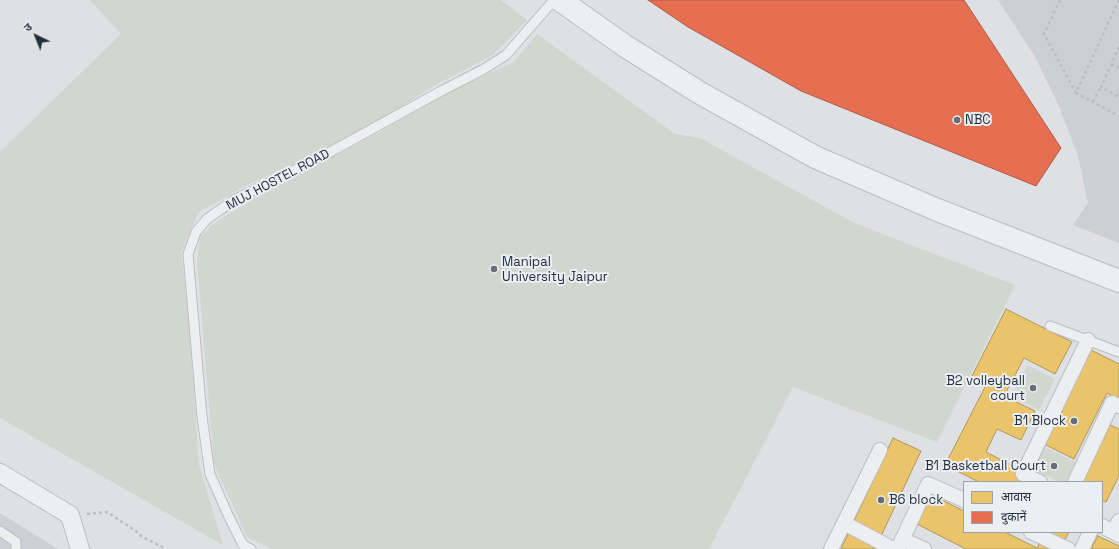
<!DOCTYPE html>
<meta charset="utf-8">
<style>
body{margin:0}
#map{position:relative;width:1119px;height:549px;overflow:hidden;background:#dee0e3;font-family:"Space Grotesk","Noto Sans Devanagari",sans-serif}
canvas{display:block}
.legend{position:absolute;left:963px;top:481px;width:140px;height:52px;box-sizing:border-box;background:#eaeff4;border:1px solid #9ba2aa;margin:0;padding:5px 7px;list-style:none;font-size:12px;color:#252f3c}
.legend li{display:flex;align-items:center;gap:8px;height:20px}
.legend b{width:20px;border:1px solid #9ba2aa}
.north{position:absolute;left:16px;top:16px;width:40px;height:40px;-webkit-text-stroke:3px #eaeff4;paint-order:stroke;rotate:317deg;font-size:11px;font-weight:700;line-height:16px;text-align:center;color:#252f3c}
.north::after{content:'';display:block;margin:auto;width:14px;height:18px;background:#252f3c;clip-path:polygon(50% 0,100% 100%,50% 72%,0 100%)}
</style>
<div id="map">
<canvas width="1119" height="549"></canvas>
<ul class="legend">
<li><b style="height:11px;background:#e9c46a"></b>आवास</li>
<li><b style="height:11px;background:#e76f51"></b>दुकानें</li>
</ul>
<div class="north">उ</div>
</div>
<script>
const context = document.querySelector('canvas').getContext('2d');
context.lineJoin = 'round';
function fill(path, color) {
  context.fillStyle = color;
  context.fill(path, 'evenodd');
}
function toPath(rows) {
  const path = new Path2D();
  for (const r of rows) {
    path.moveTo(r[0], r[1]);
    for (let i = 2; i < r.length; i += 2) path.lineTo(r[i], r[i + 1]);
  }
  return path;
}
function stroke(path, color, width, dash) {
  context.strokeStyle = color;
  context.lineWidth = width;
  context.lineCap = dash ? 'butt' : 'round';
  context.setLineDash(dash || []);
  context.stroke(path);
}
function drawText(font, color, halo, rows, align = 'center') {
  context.font = font + ' "Space Grotesk",sans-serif';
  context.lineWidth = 4;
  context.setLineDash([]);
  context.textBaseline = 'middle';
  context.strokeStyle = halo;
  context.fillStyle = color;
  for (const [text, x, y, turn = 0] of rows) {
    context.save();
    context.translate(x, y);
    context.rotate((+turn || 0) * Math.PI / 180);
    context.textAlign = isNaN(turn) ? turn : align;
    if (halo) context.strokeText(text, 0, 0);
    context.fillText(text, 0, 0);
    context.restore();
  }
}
fill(toPath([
 [998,0,1119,0,1119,243,1073,225,1088,203,1078,156,1058,104,1034,55],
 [0,513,58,549,0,549]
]), '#cbd0d7');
fill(toPath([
 [90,0,501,0,527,20,493,55,432,87,371,126,305,159,247,185,199,212,181,252,189,319,199,465,223,545,0,418,0,152,121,34],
 [537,34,675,134,700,138,854,223,1015,285,937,442,793,387,709,549,272,549,247,537,214,464,197,261,200,237,212,225,256,197,378,133,449,92,514,62],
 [1027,365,1055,379,1039,410,1012,396],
 [1043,446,1077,463,1068,482,1059,482,1032,468]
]), '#cfd7ce');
const homes = toPath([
 [1006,309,1072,342,1055,374,1024,358,1004,396,1035,411,1021,440,997,429,986,452,1021,470,1017,478,1026,482,979,482,945,465,985,387,970,380,1006,309],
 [1091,350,1119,364,1119,399,1107,393,1074,459,1044,444,1091,350],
 [1110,425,1119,429,1119,476,1106,502,1102,500,1102,482,1081,482,1110,425],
 [893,438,921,451,875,549,841,549,893,438],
 [930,494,964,511,964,532,1005,532,1037,548,1045,532,1069,532,1060,549,966,549,915,523,930,494],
 [1098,536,1119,546,1119,549,1091,549,1098,536]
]);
fill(homes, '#e9c46a');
stroke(homes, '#ae975c', 1);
const shops = toPath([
 [648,0,964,0,1061,148,1036,186,801,91,688,27,648,0]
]);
fill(shops, '#e76f51');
stroke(shops, '#ad5c4b', 1);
const service = toPath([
 [1050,326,1119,352],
 [0,531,16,542,16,549],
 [251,549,243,545,228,515,210,474,202,417,188,254,196,232,207,219,234,200,323,156,443,90,484,69,506,55,554,0]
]);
const pedestrian = toPath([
 [1040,482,1023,474,1088,340],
 [1075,482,1112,403,1119,406],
 [844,523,893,549],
 [1102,526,1119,535],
 [1031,532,1068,549],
 [1113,532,1119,521],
 [902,539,924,549],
 [831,549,880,450],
 [898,549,928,484,964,500],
 [1082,549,1090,532]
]);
const minor = toPath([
 [0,473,70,515,80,549]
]);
const tertiary = toPath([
 [560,0,625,46,700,93,815,157,935,209,1119,281]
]);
stroke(service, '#bcbec1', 11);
stroke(pedestrian, '#bcbec1', 16);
stroke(minor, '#bcbec1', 20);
stroke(tertiary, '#bcbec1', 24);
stroke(toPath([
 [1060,0,1044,34,1076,93],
 [1119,0,1076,93,1119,116],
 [1119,47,1101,87,1119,97],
 [1111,64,1119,68],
 [1093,102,1101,87],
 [87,514,107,512,136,531,141,536,166,549]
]), '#bcbfc2', 2.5, [3, 3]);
stroke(service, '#edeef0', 9);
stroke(pedestrian, '#edeef0', 14);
stroke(minor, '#edeef0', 18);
stroke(tertiary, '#edeef0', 22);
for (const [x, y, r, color] of [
 [957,120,4,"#666d76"],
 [494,269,4,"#666d76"],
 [1033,388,4,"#666d76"],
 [1074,421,4,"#666d76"],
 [1054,466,4,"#666d76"],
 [881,500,4,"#666d76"]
]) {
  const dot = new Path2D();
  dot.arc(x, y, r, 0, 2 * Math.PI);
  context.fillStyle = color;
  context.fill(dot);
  stroke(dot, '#eaeff4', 1.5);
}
drawText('13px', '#252f3c', '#eaeff4', [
 ["NBC",965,120],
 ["Manipal",502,262],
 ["University Jaipur",502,277],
 ["B2 volleyball",1025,381,"right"],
 ["court",1025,396,"right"],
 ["B1 Block",1066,421,"right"],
 ["B1 Basketball Court",1046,466,"right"],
 ["B6 block",889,500]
], 'left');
drawText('13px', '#252f3c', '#eaeff4', [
 ["MUJ HOSTEL ROAD",278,180,-28]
]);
</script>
